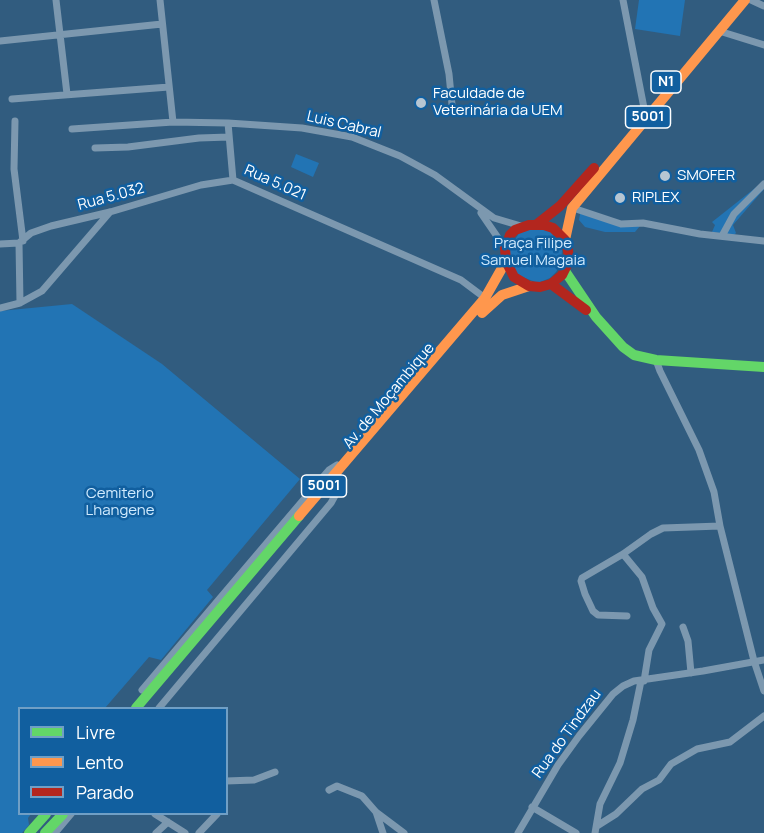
<!DOCTYPE html>
<meta charset="utf-8">
<style>
body{margin:0}
#map{position:relative;width:764px;height:833px;overflow:hidden;background:#315c7f;font-family:Manrope,sans-serif}
canvas{display:block}
.legend{position:absolute;left:18px;top:707px;width:210px;height:108px;box-sizing:border-box;background:#115f9f;border:2px solid #709fc5;margin:0;padding:8px 10px;list-style:none;font-size:18px;color:#fff}
.legend li{display:flex;align-items:center;gap:12px;height:30px}
.legend b{width:30px;border:2px solid #709fc5}
</style>
<div id="map">
<canvas width="764" height="833"></canvas>
<ul class="legend">
<li><b style="height:8px;background:#63d668"></b>Livre</li>
<li><b style="height:8px;background:#ff974d"></b>Lento</li>
<li><b style="height:8px;background:#b3261e"></b>Parado</li>
</ul>
</div>
<script>
const context = document.querySelector('canvas').getContext('2d');
context.lineJoin = 'round';
function fill(path, color) {
  context.fillStyle = color;
  context.fill(path, 'evenodd');
}
function toPath(rows) {
  const path = new Path2D();
  for (const r of rows) {
    path.moveTo(r[0], r[1]);
    for (let i = 2; i < r.length; i += 2) path.lineTo(r[i], r[i + 1]);
  }
  return path;
}
function stroke(path, color, width, dash) {
  context.strokeStyle = color;
  context.lineWidth = width;
  context.lineCap = dash ? 'butt' : 'round';
  context.setLineDash(dash || []);
  context.stroke(path);
}
function drawText(font, color, halo, rows, align = 'center') {
  context.font = font + ' Manrope,sans-serif';
  context.lineWidth = 5;
  context.setLineDash([]);
  context.textBaseline = 'middle';
  context.strokeStyle = halo;
  context.fillStyle = color;
  for (const [text, x, y, turn = 0] of rows) {
    context.save();
    context.translate(x, y);
    context.rotate((+turn || 0) * Math.PI / 180);
    context.textAlign = isNaN(turn) ? turn : align;
    if (halo) context.strokeText(text, 0, 0);
    context.fillText(text, 0, 0);
    context.restore();
  }
}
fill(toPath([
 [639,0,685,0,680,36,635,29],
 [296,154,319,163,313,177,291,167],
 [764,181,764,189,733,225,736,233,734,235,712,232,715,225,712,222],
 [581,209,620,225,640,226,635,232,605,232,585,227,579,220],
 [525,224,555,233,562,250,561,264,556,272,550,278,538,283,512,273,505,255],
 [72,304,162,364,300,479,207,590,213,597,161,660,149,657,105,708,20,708,20,814,31,814,28,818,29,825,22,833,0,833,0,311]
]), '#2274b4');
stroke(toPath([
 [56,0,67,94],
 [160,0,173,122,228,123,302,128,352,137,400,156,435,175,494,218,521,226],
 [434,0,449,74,452,105],
 [623,0,644,108],
 [751,0,764,6],
 [719,31,764,45],
 [0,41,162,24],
 [12,99,169,87],
 [15,121,14,169,23,241],
 [228,123,233,180],
 [72,129,173,122],
 [95,148,128,147,199,138,229,137],
 [573,208,621,224,643,223,700,234,764,241],
 [481,213,505,248],
 [722,236,734,214,764,184],
 [19,243,20,303],
 [0,244,19,243,31,233,51,226,110,212,201,185,233,180,461,280,485,298],
 [0,308,20,303,42,291,110,212],
 [656,360,660,371,699,450,714,492,720,526],
 [623,554,642,577,653,608,662,624,649,650,644,681],
 [627,616,598,615,593,611,585,594,581,581,582,578,623,554,651,534,663,528,720,526,754,661,764,691],
 [683,627,688,641,691,673],
 [142,690,316,485,329,470,337,465],
 [159,708,331,503,337,492,336,482],
 [226,781,254,780,275,772],
 [329,790,337,786,362,796,376,812,383,833],
 [532,807,576,833],
 [376,812,404,833],
 [155,814,185,833],
 [597,826,616,814,642,789,659,780,671,764,697,749,730,742,764,716],
 [55,833,71,814],
 [156,833,168,822],
 [199,833,217,814],
 [518,833,558,765,579,736,613,694,623,686,634,681,703,671,764,660],
 [595,833,600,804,620,763,633,720,641,681]
]), '#7c98af', 7);
stroke(toPath([
 [565,271,596,317,623,347,634,355,656,360,764,367],
 [136,708,299,516],
 [29,833,46,814],
 [45,833,63,814]
]), '#63d668', 10);
stroke(toPath([
 [565,240,572,208,745,0],
 [482,313,502,295,529,286],
 [299,516,485,298,506,261]
]), '#ff974d', 10);
stroke(toPath([
 [529,225,544,225,553,228,565,240,568,250,569,261,562,275,551,284,540,287,529,286,514,277,506,261,505,248,510,235,515,230,529,225],
 [536,225,560,206,594,168],
 [551,284,586,310]
]), '#b3261e', 10);
for (const [x, y, r, color] of [
 [421,103,6,"#b7c6d2"],
 [665,176,6,"#b7c6d2"],
 [620,198,6,"#b7c6d2"]
]) {
  const dot = new Path2D();
  dot.arc(x, y, r, 0, 2 * Math.PI);
  context.fillStyle = color;
  context.fill(dot);
  stroke(dot, '#115f9f', 2);
}
for (const [x, y, w] of [
 [666,82,30],
 [648,117,45],
 [324,486,45]
]) {
  const box = new Path2D();
  box.roundRect(x - w / 2, y - 11, w, 22, 4.5);
  context.fillStyle = '#115f9f';
  context.fill(box);
  stroke(box, '#fff', 1.5);
}
drawText('bold 14px', '#fff', null, [
 ["N1",666,82],
 ["5001",648,117],
 ["5001",324,486]
]);
drawText('15px', '#fff', '#115f9f', [
 ["Faculdade de",433,94],
 ["Veterinária da UEM",433,111],
 ["SMOFER",677,176],
 ["RIPLEX",632,198]
], 'left');
drawText('15px', '#fff', '#115f9f', [
 ["Luis Cabral",344,125,13],
 ["Rua 5.021",275,183,24],
 ["Rua 5.032",111,197,-15],
 ["Av. de Moçambique",389,396,-50],
 ["Rua do Tindzau",567,734,-54]
]);
drawText('15px', '#d1ebfe', '#115f9f', [
 ["Praça Filipe",533,244],
 ["Samuel Magaia",533,261],
 ["Cemiterio",120,494],
 ["Lhangene",120,511]
]);
</script>
